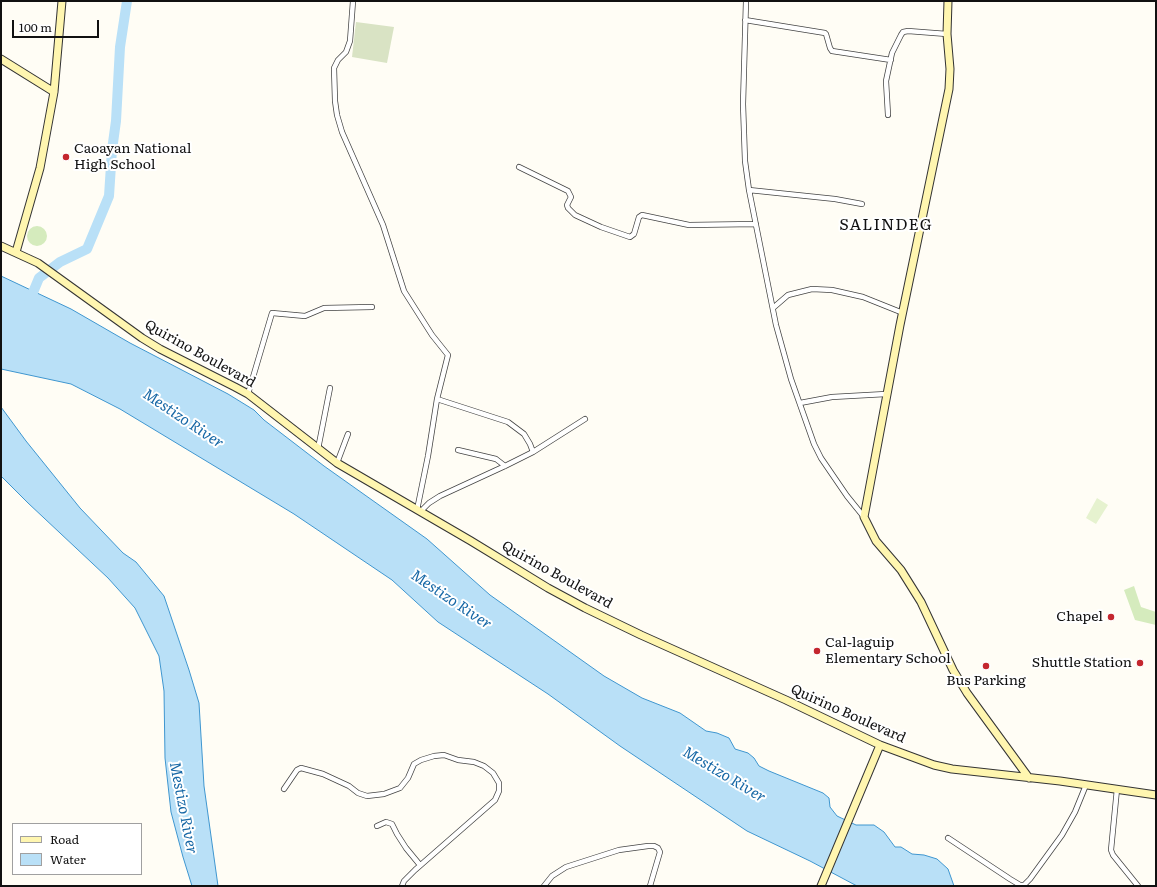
<!DOCTYPE html>
<style>
body{margin:0}
#map{position:relative;width:1157px;height:887px;overflow:hidden;background:#fffdf5;font-family:Literata,serif}
canvas{display:block}
.frame{position:absolute;inset:0;border:2px solid #111;pointer-events:none}
.legend{position:absolute;left:12px;top:823px;width:130px;height:52px;box-sizing:border-box;background:#fff;border:1px solid #a0a0a0;margin:0;padding:5px 7px;list-style:none;font-size:12px;color:#111}
.legend li{display:flex;align-items:center;gap:8px;height:20px}
.legend b{width:20px;border:1px solid #a0a0a0}
.scale{position:absolute;left:12px;top:20px;width:87px;height:18px;box-sizing:border-box;border:2px solid #111;border-top:0;padding-left:5px;font-size:12px;line-height:14px;white-space:nowrap;color:#111;-webkit-text-stroke:3px #fff;paint-order:stroke}
</style>
<div id="map">
<canvas width="1157" height="887"></canvas>
<div class="frame"></div>
<ul class="legend">
<li><b style="height:5px;background:#fff6b0"></b>Road</li>
<li><b style="height:11px;background:#b9e0f7"></b>Water</li>
</ul>
<div class="scale">100 m</div>
</div>
<script>
const context = document.querySelector('canvas').getContext('2d');
context.lineJoin = 'round';
function fill(path, color) {
  context.fillStyle = color;
  context.fill(path, 'evenodd');
}
function toPath(rows) {
  const path = new Path2D();
  for (const r of rows) {
    if (r.length === 3) {
      path.moveTo(r[0] + r[2], r[1]);
      path.arc(r[0], r[1], r[2], 0, 2 * Math.PI);
      continue;
    }
    path.moveTo(r[0], r[1]);
    for (let i = 2; i < r.length; i += 2) path.lineTo(r[i], r[i + 1]);
  }
  return path;
}
function stroke(path, color, width, dash) {
  context.strokeStyle = color;
  context.lineWidth = width;
  context.lineCap = dash ? 'butt' : 'round';
  context.setLineDash(dash || []);
  context.stroke(path);
}
function drawText(font, color, halo, rows, align = 'center') {
  context.font = font + ' Literata,serif';
  context.lineWidth = 4;
  context.setLineDash([]);
  context.textBaseline = 'middle';
  context.strokeStyle = halo;
  context.fillStyle = color;
  for (const [text, x, y, turn = 0] of rows) {
    context.save();
    context.translate(x, y);
    context.rotate((+turn || 0) * Math.PI / 180);
    context.textAlign = isNaN(turn) ? turn : align;
    if (halo) context.strokeText(text, 0, 0);
    context.fillText(text, 0, 0);
    context.restore();
  }
}
fill(toPath([
 [37,236,10],
 [1134,586,1141,607,1156,612,1156,625,1135,620,1124,590]
]), '#d5ebbd');
fill(toPath([
 [356,22,394,27,387,63,352,57]
]), '#d9e3c4');
fill(toPath([
 [1097,498,1108,505,1096,524,1086,518]
]), '#e6f2cf');
const water = toPath([
 [1,276,71,309,130,343,228,394,254,410,264,420,324,466,427,539,490,595,604,676,642,698,680,713,706,731,717,733,729,738,735,749,748,753,754,758,759,766,769,771,823,793,829,798,830,807,837,816,856,825,874,825,884,832,895,847,901,847,912,854,924,855,937,859,948,869,954,886,857,886,810,861,747,831,620,746,548,694,438,622,392,580,294,514,120,409,71,384,1,369,1,276],
 [1,407,26,441,80,508,123,553,136,562,164,596,189,670,199,703,204,786,218,886,192,886,183,857,171,812,165,758,164,691,159,656,135,608,108,578,28,503,1,476,1,407]
]);
fill(water, '#b9e0f7');
stroke(water, '#3f96cf', 1);
stroke(toPath([
 [29,302,39,278,60,262,87,249,109,196,112,150,116,121,120,47,127,1]
]), '#b9e0f7', 10);
const street = toPath([
 [353,1,350,41,346,52,338,60,334,68,335,101,337,115,342,132,383,225,404,291,432,335,448,355,437,399,428,456,417,510],
 [746,1,743,104,745,161,749,190,776,325,791,379,814,444,821,458,847,496,864,517],
 [745,20,825,33,826,34,830,48,832,51,891,60],
 [888,115,886,81,892,53,901,35,903,32,908,31,947,34],
 [519,167,568,191,571,197,567,205,568,208,575,215,601,227,630,237,634,234,639,217,642,215,689,225,756,224],
 [749,190,835,199,862,204],
 [773,308,788,295,812,289,832,290,863,297,903,313],
 [248,394,272,313,305,316,324,308,372,307],
 [437,399,508,422,524,434,530,444,533,452],
 [800,403,832,397,886,394],
 [318,449,330,388],
 [458,450,496,459,505,466],
 [337,463,348,434],
 [420,512,429,503,440,496,505,466,533,452,585,419],
 [284,789,297,770,301,768,323,774,349,786,358,793,367,796,384,794,400,788,408,778,414,764,421,760,434,756,444,755,458,760,474,762,484,766,493,773,499,783,499,791,495,800,415,870,404,881,402,886],
 [1117,789,1111,850,1113,855,1138,886],
 [377,826,386,822,392,824,397,834,406,848,420,865],
 [948,838,1010,879,1020,885,1024,885,1030,879,1062,835,1075,812,1086,785],
 [544,886,552,876,566,867,619,850,648,846,654,846,658,848,660,852,650,886]
]);
const secondary = toPath([
 [948,1,947,34,950,69,949,89,900,325,864,517,876,541,901,570,921,602,953,670,967,693,1029,778],
 [1,59,54,92],
 [1,246,38,263,142,338,160,349,235,387,248,394,337,463,471,541,548,588,585,608,641,635,786,700,880,745,934,765,952,769,1060,781,1156,795],
 [16,252,40,168,54,92,62,1],
 [821,886,880,745]
]);
stroke(street, '#444', 6);
stroke(secondary, '#333', 9);
stroke(street, '#fff', 4.5);
stroke(secondary, '#fff6b0', 7);
for (const [x, y, r, color] of [
 [66,157,4,"#c4262e"],
 [1111,617,4,"#c4262e"],
 [817,651,4,"#c4262e"],
 [1140,663,4,"#c4262e"],
 [986,666,4,"#c4262e"]
]) {
  const dot = new Path2D();
  dot.arc(x, y, r, 0, 2 * Math.PI);
  context.fillStyle = color;
  context.fill(dot);
  stroke(dot, '#fff', 1.5);
}
drawText('14px', '#111', '#fff', [
 ["Caoayan National",74,149],
 ["High School",74,165],
 ["Chapel",1103,617,"right"],
 ["Cal-laguip",825,643],
 ["Elementary School",825,659],
 ["Shuttle Station",1132,663,"right"],
 ["Bus Parking",986,681,"center"]
], 'left');
drawText('14px', '#111', '#fff', [
 ["Quirino Boulevard",200,354,29],
 ["Quirino Boulevard",557,575,29],
 ["Quirino Boulevard",848,714,24]
]);
drawText('italic 15px', '#1768a6', '#fff', [
 ["Mestizo River",183,419,34],
 ["Mestizo River",451,600,34],
 ["Mestizo River",724,775,31],
 ["Mestizo River",183,808,79]
]);
context.letterSpacing = '1px';
drawText('16px', '#111', '#fff', [
 ["SALINDEG",886,225]
]);
context.letterSpacing = '0px';
</script>
